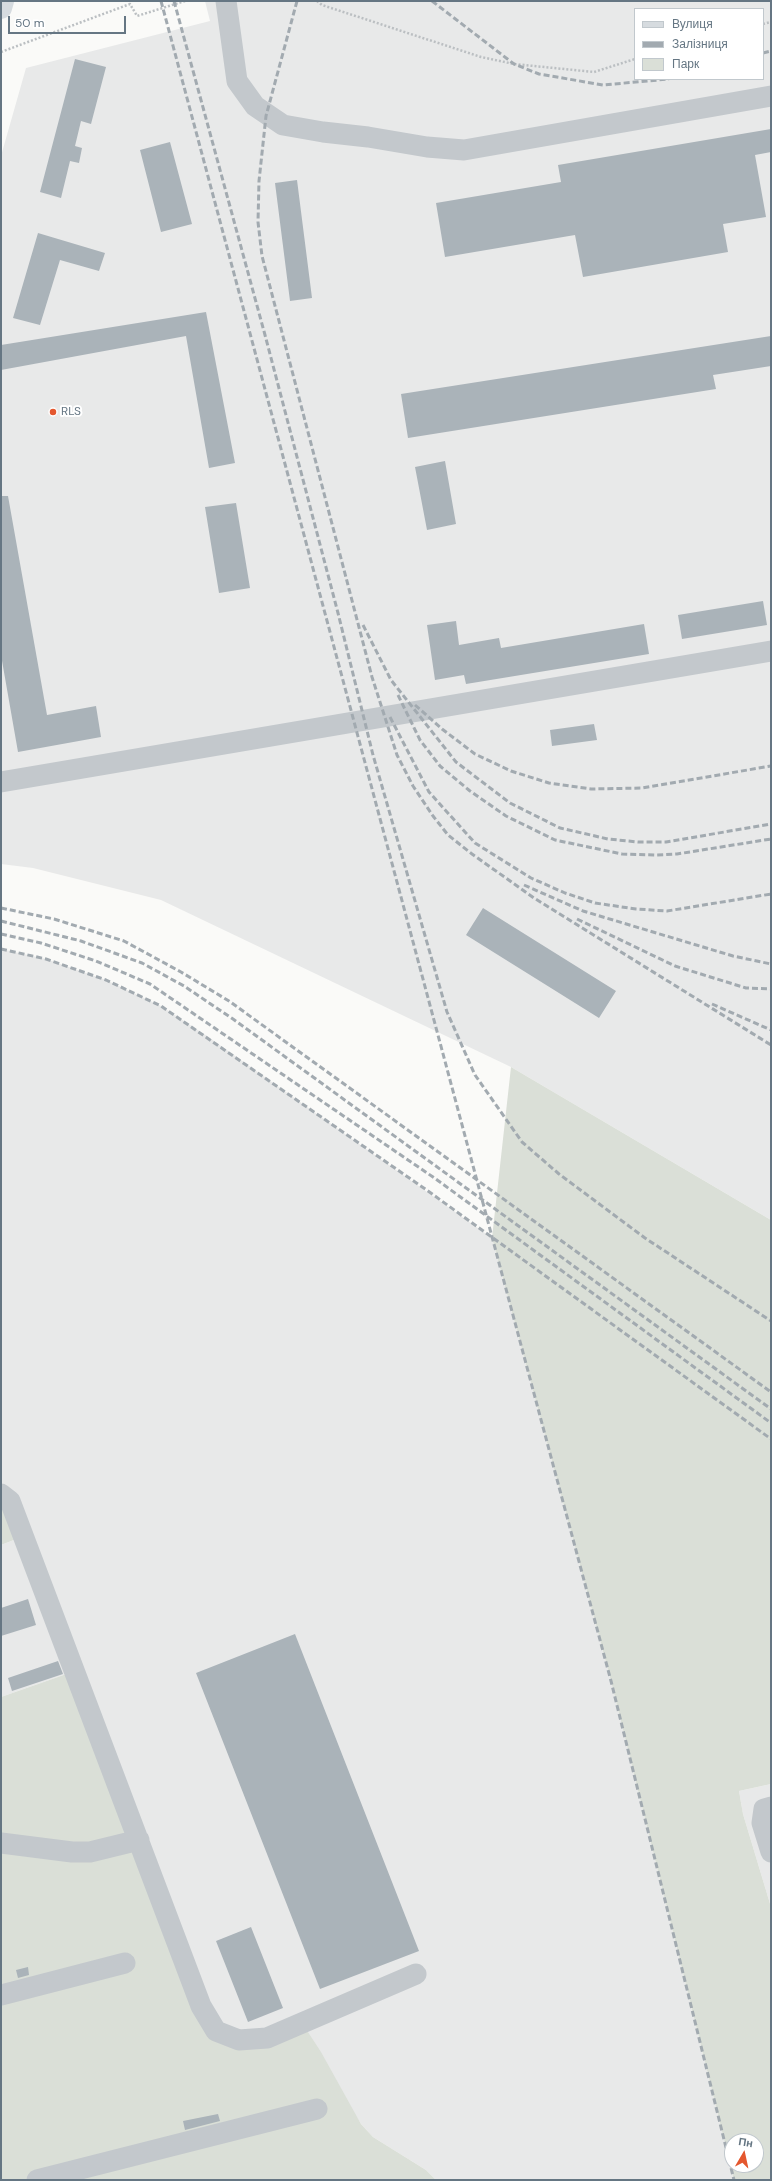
<!DOCTYPE html>
<meta charset="utf-8">
<style>
body{margin:0}
#map{position:relative;width:772px;height:2181px;overflow:hidden;background:#fafaf8;font-family:"DM Sans",sans-serif}
canvas{display:block}
.frame{position:absolute;inset:0;border:2px solid #657683;pointer-events:none}
.legend{position:absolute;left:634px;top:8px;width:130px;height:72px;box-sizing:border-box;background:#fff;border:1px solid #c1c8cd;margin:0;padding:5px 7px;list-style:none;font-size:12px;color:#657683}
.legend li{display:flex;align-items:center;gap:8px;height:20px}
.legend b{width:20px;border:1px solid #c1c8cd}
.north{position:absolute;left:724px;top:2133px;width:40px;height:40px;box-sizing:border-box;background:#fff;border:1px solid #c1c8cd;border-radius:50%;rotate:9deg;font-size:11px;font-weight:700;line-height:16px;text-align:center;color:#657683}
.north::after{content:'';display:block;margin:auto;width:14px;height:18px;background:#e4572e;clip-path:polygon(50% 0,100% 100%,50% 72%,0 100%)}
.scale{position:absolute;left:8px;top:16px;width:118px;height:18px;box-sizing:border-box;border:2px solid #657683;border-top:0;padding-left:5px;font-size:12px;line-height:14px;white-space:nowrap;color:#657683;-webkit-text-stroke:3px #fff;paint-order:stroke}
</style>
<div id="map">
<canvas width="772" height="2181"></canvas>
<div class="frame"></div>
<ul class="legend">
<li><b style="height:5px;background:#d6dbdf"></b>Вулиця</li>
<li><b style="height:5px;background:#a2aab0"></b>Залізниця</li>
<li><b style="height:11px;background:#dadfd7"></b>Парк</li>
</ul>
<div class="north">Пн</div>
<div class="scale">50 m</div>
</div>
<script>
const context = document.querySelector('canvas').getContext('2d');
context.lineJoin = 'round';
function fill(path, color) {
  context.fillStyle = color;
  context.fill(path, 'evenodd');
}
function toPath(rows) {
  const path = new Path2D();
  for (const r of rows) {
    path.moveTo(r[0], r[1]);
    for (let i = 2; i < r.length; i += 2) path.lineTo(r[i], r[i + 1]);
  }
  return path;
}
function stroke(path, color, width, dash) {
  context.strokeStyle = color;
  context.lineWidth = width;
  context.lineCap = dash ? 'butt' : 'round';
  context.setLineDash(dash || []);
  context.stroke(path);
}
function drawText(font, color, halo, rows, align = 'center') {
  context.font = font + ' "DM Sans",sans-serif';
  context.lineWidth = 4;
  context.setLineDash([]);
  context.textBaseline = 'middle';
  context.strokeStyle = halo;
  context.fillStyle = color;
  for (const [text, x, y, turn = 0] of rows) {
    context.save();
    context.translate(x, y);
    context.rotate((+turn || 0) * Math.PI / 180);
    context.textAlign = isNaN(turn) ? turn : align;
    if (halo) context.strokeText(text, 0, 0);
    context.fillText(text, 0, 0);
    context.restore();
  }
}
fill(toPath([
 [205,1,771,1,771,1220,511,1067,161,900,33,868,1,864,1,156,26,68,210,21],
 [635,9,763,9,763,79,635,79],
 [1,949,46,959,106,980,161,1006,207,1036,492,1238,611,1681,734,2180,436,2180,426,2170,373,2137,361,2124,352,2110,267,2038,216,2031,75,1671,1,1697,1,1545,24,1536,1,1494],
 [771,1784,771,1907,743,1814,739,1791]
]), '#e8e9e9');
fill(toPath([
 [511,1067,771,1220,771,1784,739,1791,743,1814,771,1907,771,2180,734,2180,611,1681,492,1238],
 [732,2141,756,2141,756,2165,732,2165],
 [1,1494,24,1536,1,1545],
 [75,1671,201,2006,239,2040,302,2023,321,2052,361,2124,373,2137,426,2170,436,2180,1,2180,1,1697]
]), '#dadfd7');
fill(toPath([
 [75,59,106,67,91,124,81,121,75,146,82,148,79,163,70,161,61,198,40,192],
 [771,129,771,152,755,155,766,217,723,224,728,252,583,277,575,235,445,257,436,203,561,182,558,165],
 [170,142,192,224,161,232,140,150],
 [297,180,312,298,290,301,275,183],
 [38,233,105,253,99,271,60,260,40,325,13,318],
 [206,312,235,463,209,468,186,336,1,370,1,345],
 [771,336,771,366,713,375,716,389,408,438,401,394],
 [445,461,456,524,427,530,415,467],
 [1,496,8,496,47,715,96,706,101,737,18,752,1,655],
 [236,503,250,588,219,593,205,507],
 [763,601,767,625,682,639,678,615],
 [456,621,459,645,499,638,501,648,644,624,649,654,466,684,464,675,435,680,427,625],
 [594,724,597,740,552,746,550,730],
 [483,908,616,991,599,1018,466,935],
 [28,1599,36,1625,1,1636,1,1608],
 [295,1634,419,1951,320,1989,196,1673],
 [58,1661,63,1674,12,1691,8,1678],
 [251,1927,283,2008,248,2022,216,1941],
 [28,1967,29,1975,18,1978,16,1970],
 [218,2114,220,2121,185,2130,183,2121]
]), '#aab3b9');
stroke(toPath([
 [317,1,322,5,481,57,514,64,594,72,635,59],
 [763,24,771,22],
 [1,52,130,4,137,16,185,1]
]), '#bbbfc2', 2.5, [2, 2]);
stroke(toPath([
 [226,1,237,81,255,106,283,125,323,132,368,137,427,147,464,150,771,96],
 [1,782,771,651],
 [1,1494,10,1501,201,2006,216,2031,239,2040,267,2038,416,1974],
 [771,1807,764,1809,762,1823,771,1852],
 [1,1843,72,1852,90,1852,139,1840],
 [1,1995,125,1963],
 [37,2180,317,2109]
]), '#c3c8cc', 21);
stroke(toPath([
 [1,8,3,1]
]), '#d6dbdf', 22);
stroke(toPath([
 [161,1,611,1681,734,2180],
 [174,1,265,335,338,613,373,755,447,1012,475,1075,522,1142,559,1174,645,1238,771,1321],
 [297,1,266,116,259,181,258,222,262,256,372,677,397,755,413,786,433,816,448,835,472,854,534,898,771,1045],
 [432,1,514,64,539,74,603,85,669,79],
 [763,53,771,51],
 [363,625,391,680,456,762,510,803,560,828,608,839,638,842,666,842,771,824],
 [398,695,420,740,440,766,470,791,506,816,555,840,622,854,655,855,677,854,771,839],
 [415,705,442,729,475,754,511,771,549,783,591,789,642,788,771,766],
 [390,717,429,792,475,843,531,878,565,893,595,903,636,909,667,911,771,894],
 [524,885,583,911,733,956,771,964],
 [1,908,54,919,124,941,181,972,229,1001,771,1392],
 [577,919,675,966,746,988,771,989],
 [1,921,81,941,142,963,184,986,233,1019,771,1409],
 [1,934,41,943,96,961,150,984,433,1177,771,1423],
 [1,949,46,959,106,980,161,1006,428,1191,771,1439],
 [712,1004,771,1030]
]), '#a2aab0', 3, [6, 3]);
for (const [x, y, r, color] of [
 [53,412,4,"#e4572e"]
]) {
  const dot = new Path2D();
  dot.arc(x, y, r, 0, 2 * Math.PI);
  context.fillStyle = color;
  context.fill(dot);
  stroke(dot, '#fff', 1.5);
}
drawText('12px', '#657683', '#fff', [
 ["RLS",61,412]
], 'left');
</script>
